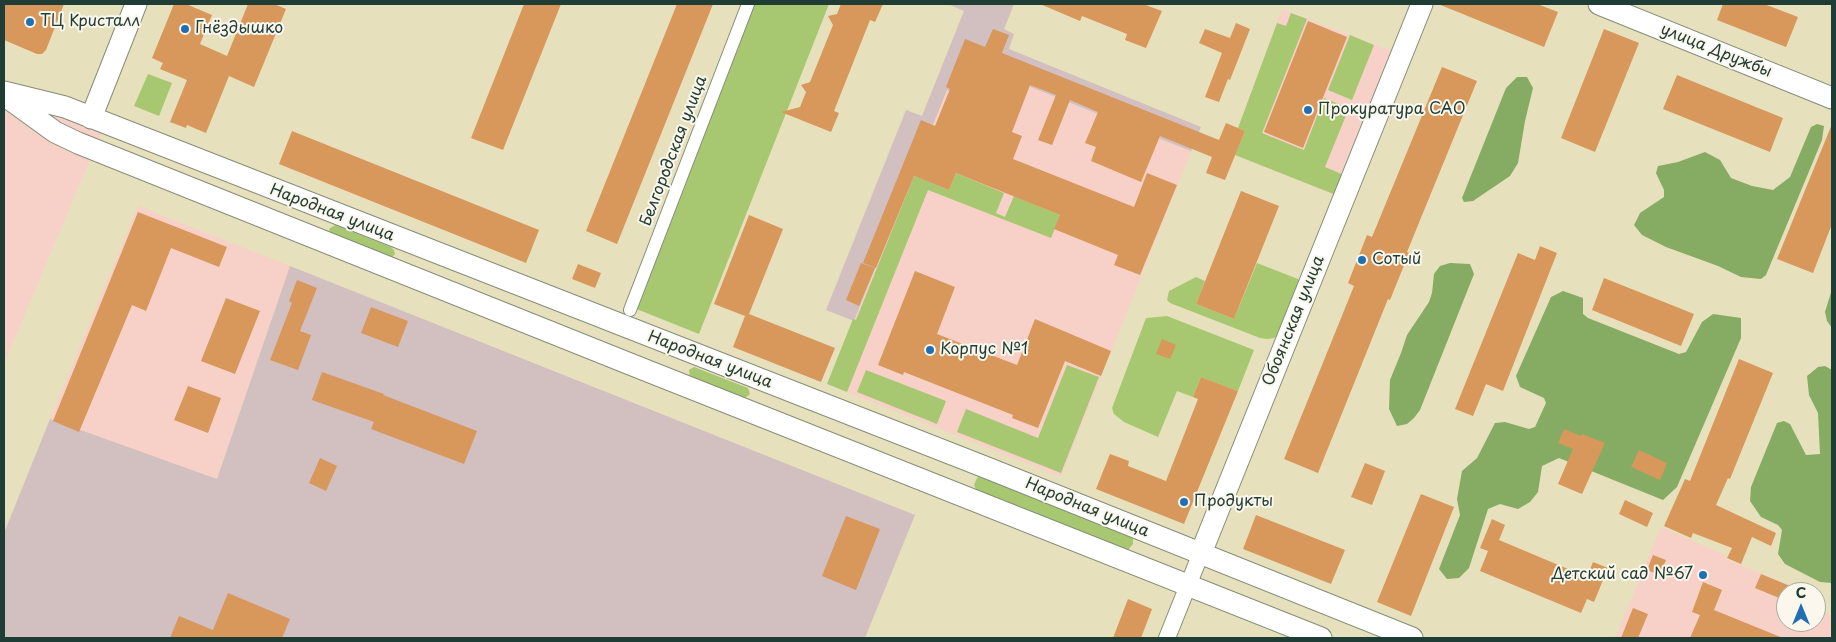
<!DOCTYPE html>
<meta charset="utf-8">
<style>
body{margin:0}
#map{position:relative;width:1836px;height:642px;overflow:hidden;background:#e7e0bc;font-family:"Playpen Sans",sans-serif}
canvas{display:block}
.frame{position:absolute;inset:0;border:5px solid #1f3d34;pointer-events:none}
.north{position:absolute;left:1776px;top:582px;width:50px;height:50px;box-sizing:border-box;background:#fbf7ec;border:1px solid #a3ada2;border-radius:50%;rotate:0deg;font-size:14px;font-weight:700;line-height:20px;text-align:center;color:#1f3d34}
.north::after{content:'';display:block;margin:auto;width:18px;height:22px;background:#1f6fb2;clip-path:polygon(50% 0,100% 100%,50% 72%,0 100%)}
</style>
<div id="map">
<canvas width="1836" height="642"></canvas>
<div class="frame"></div>
<div class="north">С</div>
</div>
<script>
const context = document.querySelector('canvas').getContext('2d');
context.lineJoin = 'round';
function fill(path, color) {
  context.fillStyle = color;
  context.fill(path, 'evenodd');
}
function toPath(rows) {
  const path = new Path2D();
  for (const r of rows) {
    path.moveTo(r[0], r[1]);
    for (let i = 2; i < r.length; i += 2) path.lineTo(r[i], r[i + 1]);
  }
  return path;
}
function stroke(path, color, width, dash) {
  context.strokeStyle = color;
  context.lineWidth = width;
  context.lineCap = dash ? 'butt' : 'round';
  context.setLineDash(dash || []);
  context.stroke(path);
}
function drawText(font, color, halo, rows, align = 'center') {
  context.font = font + ' "Playpen Sans",sans-serif';
  context.lineWidth = 4;
  context.setLineDash([]);
  context.textBaseline = 'middle';
  context.strokeStyle = halo;
  context.fillStyle = color;
  for (const [text, x, y, turn = 0] of rows) {
    context.save();
    context.translate(x, y);
    context.rotate((+turn || 0) * Math.PI / 180);
    context.textAlign = isNaN(turn) ? turn : align;
    if (halo) context.strokeText(text, 0, 0);
    context.fillText(text, 0, 0);
    context.restore();
  }
}
fill(toPath([
 [1282,9,1393,52,1336,195,1235,155,1245,131,1238,128],
 [978,65,1191,151,1061,477,829,385,947,89],
 [4,86,104,126,4,364],
 [138,206,290,266,217,479,50,419],
 [1661,527,1727,556,1726,559,1806,592,1786,592,1786,622,1816,622,1816,596,1820,598,1816,609,1832,616,1832,638,1615,638]
]), '#f7d1c7');
fill(toPath([
 [948,4,1014,4,1004,29,1014,34,1009,49,1201,127,1191,151,978,66,965,97,947,90,854,321,826,310,906,110,922,116,964,11],
 [290,266,915,515,865,638,4,638,4,533,50,419,217,479]
]), '#d2bfc0');
fill(toPath([
 [754,4,829,4,699,334,634,308],
 [1291,13,1307,19,1262,133,1304,150,1324,98,1349,108,1325,167,1344,175,1336,195,1235,155,1245,131,1238,128,1277,23,1286,26],
 [1350,35,1374,45,1352,100,1328,90],
 [148,74,172,83,159,116,134,106],
 [956,173,1004,193,996,213,1005,217,1014,196,1060,215,1051,238,928,190,847,392,827,384,853,319,856,320,914,176,949,190],
 [335,225,391,247,394,250,395,254,391,258,330,233,329,229],
 [1257,263,1303,281,1279,335,1274,338,1267,339,1260,338,1170,303,1167,300,1169,291,1196,277,1205,281,1196,304,1234,319],
 [1167,316,1254,350,1238,391,1201,377,1193,397,1177,391,1158,437,1124,422,1114,414,1112,408,1146,318],
 [1067,365,1099,377,1061,473,957,432,966,409,1038,438],
 [694,367,748,388,750,394,745,398,690,377,689,370],
 [866,370,946,401,937,424,857,392],
 [980,476,1133,536,1133,544,1128,550,977,492,974,485,977,478]
]), '#a7c870');
fill(toPath([
 [1517,77,1527,77,1533,88,1525,121,1518,163,1510,176,1473,201,1464,202,1462,198,1506,88],
 [1817,124,1824,126,1822,140,1766,275,1761,279,1741,277,1718,266,1666,247,1642,235,1634,225,1640,213,1664,197,1664,190,1656,173,1658,166,1678,162,1705,152,1720,160,1731,178,1752,186,1773,190,1790,177,1811,127],
 [1450,263,1470,264,1474,274,1420,410,1414,418,1407,424,1397,426,1389,409,1390,380,1401,353,1407,335,1429,302,1432,293,1434,274,1440,266],
 [1832,289,1832,328,1827,321,1825,312],
 [1563,291,1583,298,1583,314,1588,318,1679,354,1686,352,1702,322,1713,314,1741,318,1741,338,1677,487,1663,500,1559,458,1542,466,1538,492,1530,502,1518,509,1500,504,1488,509,1469,568,1459,578,1447,579,1439,569,1460,515,1457,499,1462,471,1477,458,1495,423,1505,422,1529,429,1535,427,1546,403,1544,398,1520,387,1516,376,1551,297],
 [1825,366,1832,370,1832,583,1820,582,1785,564,1778,554,1782,530,1778,525,1761,517,1750,501,1751,487,1777,423,1784,421,1790,424,1806,455,1820,454,1818,413,1809,395,1807,376,1818,367]
]), '#85ac62');
fill(toPath([
 [4,4,64,4,46,50,42,54,37,54,4,40],
 [174,4,186,4,212,15,200,44,227,56,248,4,274,4,286,9,254,87,229,76,206,133,187,125,186,128,170,122,187,80,160,69,163,63,152,58],
 [524,4,561,4,503,150,471,138],
 [677,4,713,4,617,244,586,231],
 [841,4,883,4,875,22,870,20,834,111,839,113,831,132,781,112,800,107,806,92,801,85,810,82,833,25,828,16,837,14],
 [1040,4,1143,4,1162,11,1146,48,1125,40,1127,34,1082,16,1080,21],
 [1438,4,1537,4,1558,12,1544,47],
 [1723,4,1764,4,1798,17,1786,47,1717,20],
 [1308,21,1347,37,1303,148,1264,132],
 [1236,23,1250,29,1230,80,1228,79,1219,102,1205,97,1222,53,1199,43,1205,29,1230,38],
 [993,29,1009,35,1002,53,1219,140,1226,123,1245,131,1225,180,1206,173,1212,157,1160,136,1141,182,1091,161,1096,147,1085,143,1098,112,1070,100,1052,145,1038,140,1056,95,1030,85,1012,132,1022,136,1013,159,1134,207,1147,173,1177,185,1140,275,1114,265,1118,255,1054,229,1060,215,956,173,949,190,914,176,876,268,863,263,921,120,935,126,950,89,946,87,965,39,985,47],
 [1604,29,1639,43,1595,152,1561,138],
 [1442,67,1477,81,1407,252,1409,253,1390,300,1388,299,1318,473,1284,459,1354,286,1348,283,1367,235,1372,237],
 [1677,75,1783,118,1770,152,1663,109],
 [1832,124,1832,224,1813,273,1777,259],
 [292,131,539,230,526,263,279,164],
 [1241,191,1279,206,1234,319,1196,304],
 [138,212,227,247,219,267,171,248,146,311,132,305,79,432,53,421],
 [749,215,783,229,749,314,835,348,821,382,733,347,745,316,714,304],
 [1540,246,1557,253,1503,391,1486,384,1473,416,1455,409,1518,253,1535,260],
 [861,263,875,268,859,306,846,300],
 [578,264,601,273,595,288,572,279],
 [915,271,955,287,937,334,1017,365,1035,319,1111,351,1101,376,1065,361,1038,428,1012,418,1013,415,904,372,903,375,878,365],
 [1604,278,1694,314,1681,346,1592,310],
 [297,280,317,288,300,331,311,335,298,370,270,360,292,303,289,301],
 [226,298,260,311,235,374,201,361],
 [371,307,408,321,398,347,361,333],
 [1162,339,1176,345,1170,359,1156,354],
 [1739,359,1773,373,1730,479,1728,478,1716,505,1776,533,1771,546,1752,537,1741,564,1727,558,1732,548,1693,533,1691,538,1664,526,1685,479,1690,481],
 [322,372,384,394,383,395,477,431,464,464,371,429,374,422,312,400],
 [1201,377,1238,391,1184,524,1096,489,1110,454,1129,461,1128,466,1166,481,1198,399,1193,397],
 [188,386,221,398,208,433,174,420],
 [1564,429,1581,436,1582,434,1605,443,1582,494,1558,484,1573,449,1558,443],
 [1639,450,1667,463,1660,480,1631,467],
 [320,458,337,466,326,491,309,483],
 [1365,463,1385,471,1372,505,1351,497],
 [1421,494,1454,507,1411,616,1377,602],
 [1625,500,1653,513,1647,527,1619,514],
 [1256,515,1345,550,1331,584,1243,549],
 [846,516,880,529,856,590,822,576],
 [1492,519,1505,525,1499,540,1587,577,1593,562,1608,568,1594,602,1587,599,1581,613,1480,571,1488,551,1480,548],
 [1653,555,1666,560,1660,575,1647,570],
 [1761,574,1790,586,1788,592,1786,592,1784,600,1755,588],
 [1703,582,1722,590,1714,610,1783,638,1690,638,1700,615,1692,612],
 [228,593,290,619,282,638,170,638,179,616,213,630],
 [1128,599,1152,609,1141,638,1113,638],
 [1633,608,1648,614,1638,638,1621,638]
]), '#d8975b');
const pedestrian = toPath([
 [630,310,748,4]
]);
const minor = toPath([
 [1167,638,1201,553]
]);
const tertiary = toPath([
 [1599,4,1832,98],
 [4,92,65,107,990,469,1412,638],
 [8,98,55,132,78,143,630,364,1321,638],
 [91,118,136,4],
 [1201,553,1422,4]
]);
stroke(pedestrian, '#838e78', 14);
stroke(minor, '#838e78', 18);
stroke(tertiary, '#838e78', 23);
stroke(pedestrian, '#fff', 12);
stroke(minor, '#fff', 16);
stroke(tertiary, '#fff', 21);
for (const [x, y, r, color] of [
 [30,22,5,"#1f6fb2"],
 [185,29,5,"#1f6fb2"],
 [1308,110,5,"#1f6fb2"],
 [1362,260,5,"#1f6fb2"],
 [930,350,5,"#1f6fb2"],
 [1184,502,5,"#1f6fb2"],
 [1703,575,5,"#1f6fb2"]
]) {
  const dot = new Path2D();
  dot.arc(x, y, r, 0, 2 * Math.PI);
  context.fillStyle = color;
  context.fill(dot);
  stroke(dot, '#fbf7ec', 2);
}
drawText('16px', '#1f3d34', '#fbf7ec', [
 ["ТЦ Кристалл",40,22],
 ["Гнёздышко",195,29],
 ["Прокуратура САО",1318,110],
 ["Сотый",1372,260],
 ["Корпус №1",940,350],
 ["Продукты",1194,502],
 ["Детский сад №67",1693,575,"right"]
], 'left');
drawText('16px', '#1f3d34', '#fbf7ec', [
 ["улица Дружбы",1716,51,22],
 ["Белгородская улица",674,151,-69],
 ["Народная улица",332,213,21],
 ["Обоянская улица",1294,321,-68],
 ["Народная улица",710,360,21],
 ["Народная улица",1087,508,22]
]);
</script>
